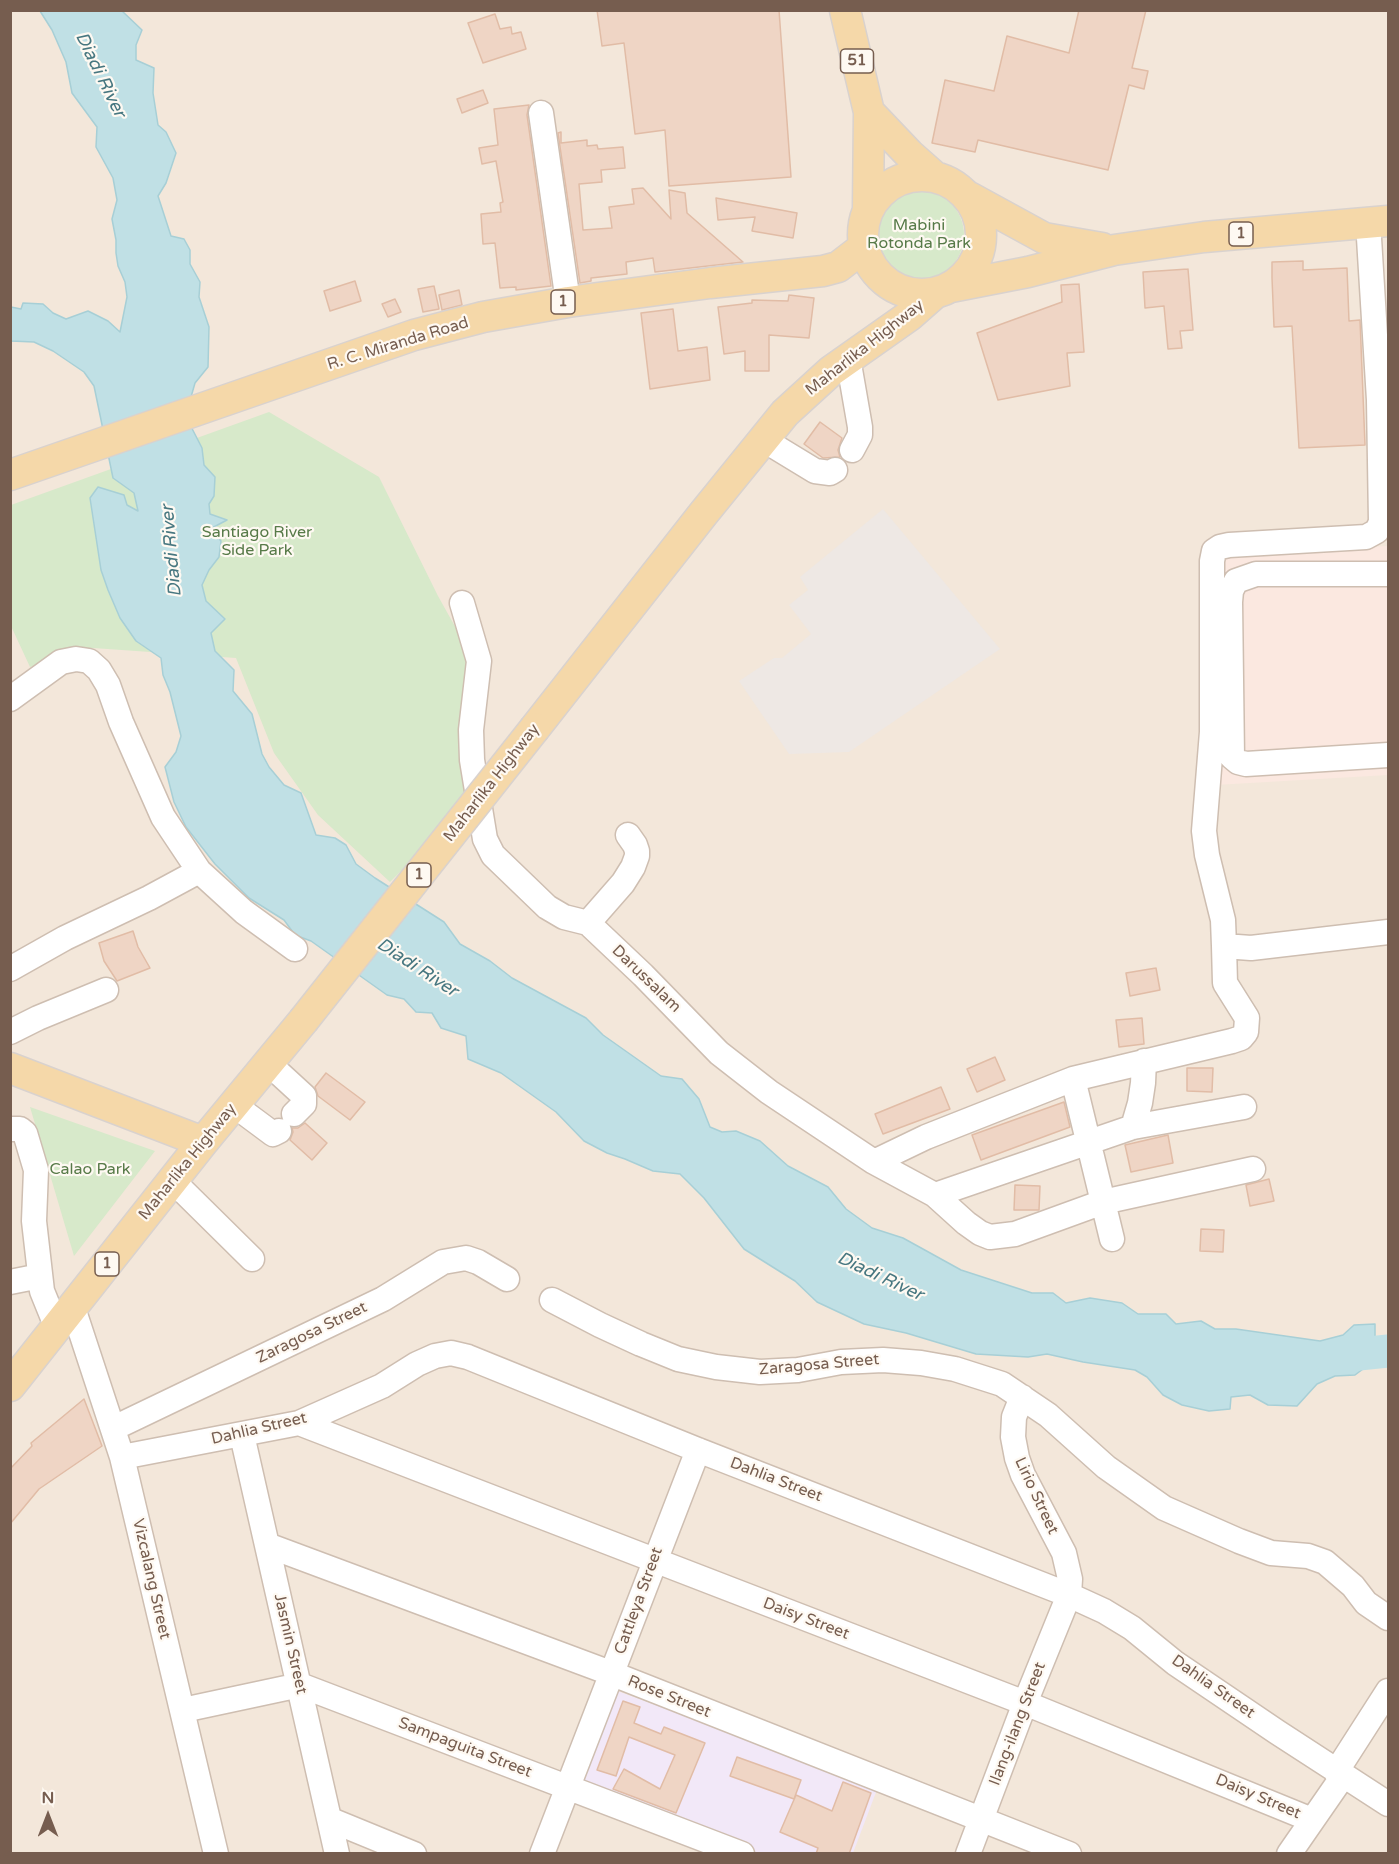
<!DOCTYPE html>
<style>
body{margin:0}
#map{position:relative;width:1399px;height:1864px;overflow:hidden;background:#fcf5ec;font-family:"Varela Round",sans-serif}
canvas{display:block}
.frame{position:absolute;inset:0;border:12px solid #765d4f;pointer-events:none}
.north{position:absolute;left:18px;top:1786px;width:60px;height:60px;-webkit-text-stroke:4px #fef9f2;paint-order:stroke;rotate:0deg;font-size:16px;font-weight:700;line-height:24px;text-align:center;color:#765d4f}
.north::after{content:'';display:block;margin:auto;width:21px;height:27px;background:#765d4f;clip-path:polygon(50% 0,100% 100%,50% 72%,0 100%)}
</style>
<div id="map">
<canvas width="1399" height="1864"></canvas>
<div class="frame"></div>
<div class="north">N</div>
</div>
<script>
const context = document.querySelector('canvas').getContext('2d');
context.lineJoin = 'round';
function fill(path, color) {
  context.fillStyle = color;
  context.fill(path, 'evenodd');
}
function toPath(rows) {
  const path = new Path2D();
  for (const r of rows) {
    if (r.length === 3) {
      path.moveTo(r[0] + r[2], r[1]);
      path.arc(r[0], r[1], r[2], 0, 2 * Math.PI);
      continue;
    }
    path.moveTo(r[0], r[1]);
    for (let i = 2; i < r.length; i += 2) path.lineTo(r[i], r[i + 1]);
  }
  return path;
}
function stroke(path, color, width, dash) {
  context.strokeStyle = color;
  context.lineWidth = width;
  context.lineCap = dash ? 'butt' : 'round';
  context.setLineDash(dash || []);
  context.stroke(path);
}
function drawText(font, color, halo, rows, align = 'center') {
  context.font = font + ' "Varela Round",sans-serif';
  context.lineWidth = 4.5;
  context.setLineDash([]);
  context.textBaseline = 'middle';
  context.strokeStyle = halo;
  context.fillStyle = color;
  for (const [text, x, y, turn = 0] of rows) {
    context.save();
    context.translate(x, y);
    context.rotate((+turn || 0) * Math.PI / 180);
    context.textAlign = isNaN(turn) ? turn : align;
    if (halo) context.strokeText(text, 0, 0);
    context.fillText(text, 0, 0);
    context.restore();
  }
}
fill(toPath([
 [11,11,1388,11,1388,1853,11,1853]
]), '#f3e7da');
fill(toPath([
 [1388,546,1388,775,1215,785,1216,555]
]), '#fbe8e0');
fill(toPath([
 [883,509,1000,649,849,752,789,754,739,681,774,658,782,658,811,634,789,605,808,590,800,577]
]), '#eee8e4');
fill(toPath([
 [612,1689,878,1787,853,1853,753,1854,576,1785]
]), '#f2e8f8');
fill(toPath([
 [919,235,45],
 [269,412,379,477,438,596,481,673,479,793,390,882,318,815,274,753,236,658,93,648,30,667,11,626,11,505],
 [30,1107,155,1151,74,1256]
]), '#d7e9ca');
const water = toPath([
 [40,11,122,11,142,30,136,45,136,60,154,68,153,93,158,125,166,132,176,153,166,183,158,196,171,236,184,239,190,250,190,264,200,282,199,297,209,327,208,367,195,383,191,397,183,411,202,448,204,465,215,477,214,496,209,504,210,514,227,520,210,529,221,541,219,557,209,570,202,585,206,601,225,619,211,633,215,651,234,670,233,691,252,714,262,754,269,767,284,785,301,793,316,835,335,838,346,845,356,864,375,878,444,922,460,944,490,961,512,978,586,1018,603,1035,661,1076,682,1079,699,1099,710,1127,722,1132,736,1131,760,1141,788,1166,828,1187,846,1209,872,1228,903,1238,961,1270,1032,1293,1053,1293,1066,1303,1090,1298,1122,1303,1138,1314,1166,1314,1176,1324,1201,1321,1215,1329,1236,1329,1320,1341,1343,1335,1354,1325,1375,1324,1375,1360,1355,1375,1335,1376,1317,1384,1297,1406,1268,1405,1250,1395,1231,1397,1230,1409,1209,1411,1182,1405,1163,1395,1147,1377,1135,1370,1083,1362,1047,1354,1028,1357,976,1354,906,1333,864,1324,817,1302,795,1281,744,1249,704,1198,680,1174,653,1171,625,1159,607,1153,584,1141,556,1112,501,1073,468,1059,466,1036,441,1028,432,1013,416,1012,404,999,387,995,311,941,295,935,284,920,249,898,215,864,186,827,174,802,165,767,176,752,181,736,170,692,163,675,161,658,136,641,120,618,108,590,101,570,90,498,98,487,124,495,127,505,138,511,134,493,113,478,94,386,84,372,53,351,34,342,11,341,11,307,21,309,23,303,43,304,53,313,66,319,88,311,108,321,120,332,127,297,125,282,118,266,116,253,116,240,112,219,117,200,113,178,96,147,97,127,72,93,66,62,52,30,40,11]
]);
fill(water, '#c0e0e5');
stroke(water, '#a7cfd6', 1.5);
stroke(toPath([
 [1330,1357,1388,1351]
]), '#c0e0e5', 33);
const building = toPath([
 [597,10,779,10,791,177,669,186,665,130,635,134,624,43,602,46,597,10],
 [1079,10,1146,10,1132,68,1148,71,1144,89,1129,85,1108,170,978,140,975,152,932,143,945,80,994,91,1007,36,1069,53,1079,10],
 [495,14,500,29,511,27,512,34,521,32,526,49,483,63,468,23,495,14],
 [483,90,488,103,462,113,457,99,483,90],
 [529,105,527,115,551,286,516,290,516,287,500,288,495,243,483,244,481,214,501,212,500,203,503,202,496,161,482,164,479,148,498,145,494,109,529,105],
 [561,132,561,143,587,140,587,146,597,145,598,149,623,147,625,168,601,170,602,182,579,184,583,230,612,228,609,207,634,204,632,189,643,188,671,219,669,190,685,193,687,213,743,262,655,272,653,258,626,262,627,274,591,278,591,281,580,283,558,133,561,132],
 [716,198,797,213,793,238,752,231,755,217,718,220,716,198],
 [1303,261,1303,270,1347,268,1349,321,1360,320,1365,445,1299,448,1292,326,1274,327,1272,278,1272,262,1303,261],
 [1188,269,1193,330,1180,331,1182,348,1168,349,1164,306,1145,308,1143,272,1188,269],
 [355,281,361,301,330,311,324,291,355,281],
 [1079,284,1084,352,1067,353,1070,386,998,400,977,333,1062,302,1061,285,1079,284],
 [434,286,439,309,423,312,418,289,434,286],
 [459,290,462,305,442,310,439,295,459,290],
 [789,295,814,298,809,338,769,335,769,371,745,371,745,351,724,354,718,307,752,303,752,300,788,301,789,295],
 [395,299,401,312,388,317,382,304,395,299],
 [673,309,678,351,707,347,710,380,650,389,641,313,673,309],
 [820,422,842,438,838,450,840,457,823,458,804,444,820,422],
 [133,931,138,947,150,968,117,981,104,961,99,943,133,931],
 [1156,968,1160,990,1130,996,1126,973,1156,968],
 [1142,1018,1144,1044,1119,1047,1116,1020,1142,1018],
 [995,1057,1005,1080,977,1092,967,1069,995,1057],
 [1187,1068,1213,1068,1212,1092,1187,1091,1187,1068],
 [326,1073,365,1102,350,1120,318,1096,315,1087,326,1073],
 [941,1087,950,1109,883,1134,875,1114,941,1087],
 [1064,1102,1070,1127,981,1160,972,1135,1064,1102],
 [305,1123,327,1143,312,1160,290,1140,293,1132,292,1128,298,1128,305,1123],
 [1168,1135,1173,1163,1131,1172,1125,1145,1168,1135],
 [1269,1179,1274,1201,1250,1206,1246,1185,1269,1179],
 [1015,1185,1040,1186,1039,1210,1014,1210,1015,1185],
 [1201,1229,1224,1230,1223,1252,1200,1251,1201,1229],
 [84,1399,102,1446,39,1489,10,1524,10,1469,32,1446,31,1443,84,1399],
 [623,1701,640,1707,634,1723,661,1734,664,1727,705,1743,676,1813,613,1789,624,1769,660,1789,675,1755,629,1737,616,1776,597,1770,623,1701],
 [737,1757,801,1780,794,1799,730,1776,737,1757],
 [843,1782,871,1793,849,1854,816,1854,818,1848,780,1832,796,1795,832,1811,843,1782]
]);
fill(building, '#efd5c5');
stroke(building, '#e1bca6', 1.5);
const minor = toPath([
 [541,113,568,302],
 [1368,222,1379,400,1381,522,1377,531,1366,537,1229,545,1220,547,1214,551,1212,561,1212,732,1204,831,1207,855,1223,920,1224,946,1251,948,1388,932],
 [848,358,860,427,860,435,852,450],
 [764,440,815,471,830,473,835,470],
 [1388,574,1256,574,1236,581,1231,591,1230,602,1232,757,1238,762,1246,764,1388,755],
 [462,603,479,661,471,730,472,760,485,839,493,855,547,907,564,917,588,923,643,975,719,1053,769,1092,874,1162,935,1195,966,1223,980,1233,990,1237,1015,1234,1103,1202,1253,1169],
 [10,699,61,662,76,659,89,661,99,670,108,685,121,722,163,817,199,871,244,912,295,949],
 [588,923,623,883,633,867,637,856,637,851,635,845,628,835],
 [10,969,65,938,149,898,199,871],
 [10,1032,38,1018,106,990],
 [268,1063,304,1096,304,1104,294,1114],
 [1073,1079,1112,1239],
 [234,1105,273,1134,279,1131],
 [1133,1127,1140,1103,1143,1083,1144,1061],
 [10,1129,20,1129,25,1133,36,1170,34,1221,42,1291,57,1328],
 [874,1162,926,1137,1073,1079,1232,1041,1241,1038,1246,1032,1247,1018,1225,983,1224,946],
 [173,1181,252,1259],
 [935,1195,1133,1127,1244,1107],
 [10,1282,40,1276],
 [552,1300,600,1325,641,1344,678,1359,716,1367,760,1372,798,1370,841,1362,883,1360,921,1363,955,1369,1002,1384,1048,1415,1106,1467,1164,1508,1239,1541,1271,1553,1308,1556,1325,1562,1353,1586,1366,1603,1388,1618],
 [73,1308,122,1457,216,1854],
 [299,1423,1025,1703,1312,1820],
 [114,1428,383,1299,443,1262,466,1258,478,1262,507,1279],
 [242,1435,337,1854],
 [122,1457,299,1423,382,1386,417,1364,435,1356,451,1353,468,1357,698,1450,1069,1595,1104,1611,1132,1628,1175,1663,1277,1732,1388,1804],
 [267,1545,613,1674,1069,1854],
 [183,1710,300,1685,742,1854],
 [1336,1772,1388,1691],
 [331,1820,414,1854],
 [542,1854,698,1450],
 [968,1854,1025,1703,1069,1595,1070,1579,1064,1553,1023,1475,1017,1458,1013,1437,1014,1417,1022,1397],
 [1289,1854,1343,1776]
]);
const major = toPath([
 [845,10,869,112,868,209],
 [869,112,909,154,935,177],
 [922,235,59],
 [969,197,1044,238,1102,248],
 [951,287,1028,272,1114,250,1204,237,1388,221],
 [10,475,414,335,483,317,568,302,710,283,823,271,838,267,864,247],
 [535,728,703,514,785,413,831,371,909,316,934,294],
 [10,1068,203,1142],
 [10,1386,203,1142,303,1021]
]);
stroke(minor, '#cebeb1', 27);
stroke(major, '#d9d2ce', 33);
stroke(minor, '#fff', 24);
stroke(major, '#f5d8a9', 30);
const majorBridge = toPath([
 [303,1021,535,728]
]);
stroke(majorBridge, '#d9d2ce', 33, []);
stroke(majorBridge, '#f5d8a9', 30);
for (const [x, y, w] of [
 [857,61,33],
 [1241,234,24],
 [563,302,24],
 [419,875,24],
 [107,1264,24]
]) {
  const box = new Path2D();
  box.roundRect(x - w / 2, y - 12, w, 24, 4.5);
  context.fillStyle = '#fef9f2';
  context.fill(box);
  stroke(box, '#765d4f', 1.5);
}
drawText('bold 15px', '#765d4f', null, [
 ["51",857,61],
 ["1",1241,234],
 ["1",563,302],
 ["1",419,875],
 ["1",107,1264]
]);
drawText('16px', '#577a48', '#fef9f2', [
 ["Mabini",919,226],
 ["Rotonda Park",919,244],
 ["Santiago River",257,533],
 ["Side Park",257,551],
 ["Calao Park",90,1170]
]);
drawText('16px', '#765d4f', '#fef9f2', [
 ["R. C. Miranda Road",398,344,-17],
 ["Maharlika Highway",865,348,-38],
 ["Maharlika Highway",492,783,-52],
 ["Darussalam",646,979,44],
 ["Maharlika Highway",188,1162,-51],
 ["Zaragosa Street",312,1333,-26],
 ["Zaragosa Street",819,1365,-5],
 ["Dahlia Street",259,1429,-13],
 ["Dahlia Street",776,1480,21],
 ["Lirio Street",1036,1496,65],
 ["Vizcalang Street",151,1579,77],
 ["Cattleya Street",639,1601,-70],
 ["Daisy Street",806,1619,21],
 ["Jasmin Street",290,1644,77],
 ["Dahlia Street",1213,1687,35],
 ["Rose Street",669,1697,22],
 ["Ilang-ilang Street",1018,1724,-69],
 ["Sampaguita Street",465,1748,21],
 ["Daisy Street",1258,1797,23]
]);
drawText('italic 18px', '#477780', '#fef9f2', [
 ["Diadi River",100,75,64],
 ["Diadi River",172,551,-95],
 ["Diadi River",417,968,33],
 ["Diadi River",880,1277,25]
]);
</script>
